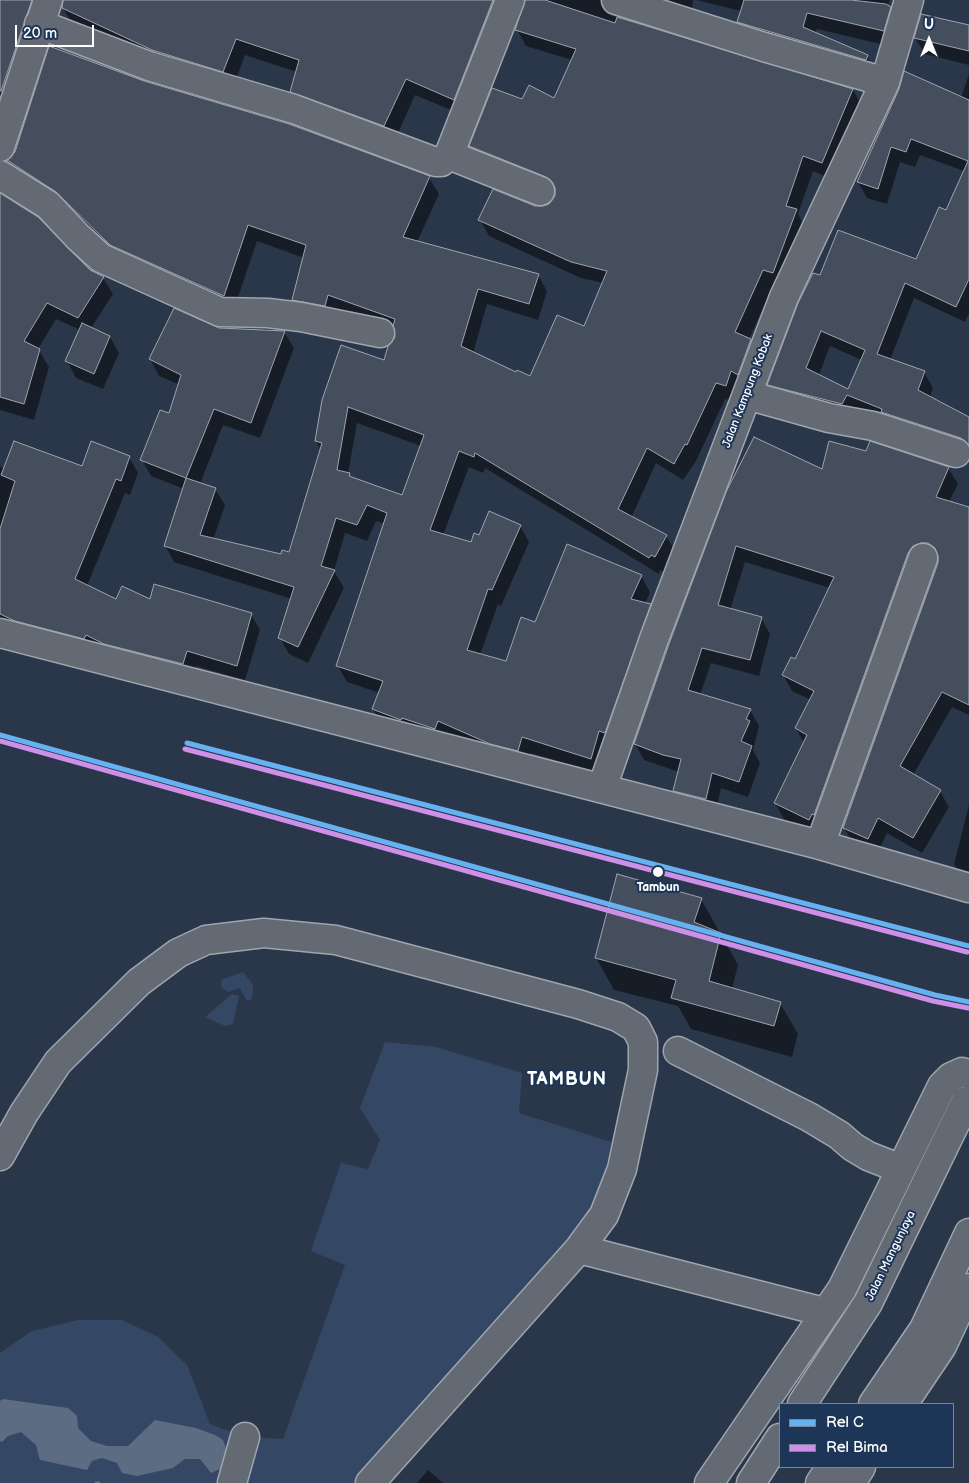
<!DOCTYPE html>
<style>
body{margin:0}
#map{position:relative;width:969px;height:1483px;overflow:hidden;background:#2a374a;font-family:"Balsamiq Sans",sans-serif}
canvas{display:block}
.legend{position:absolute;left:779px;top:1403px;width:175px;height:65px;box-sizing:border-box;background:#1d3557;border:1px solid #77869a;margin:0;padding:6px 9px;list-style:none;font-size:15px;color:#fff}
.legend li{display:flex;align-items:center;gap:10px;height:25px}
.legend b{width:25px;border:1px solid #77869a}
.north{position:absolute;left:904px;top:15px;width:50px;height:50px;-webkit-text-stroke:4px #1d3557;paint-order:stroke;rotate:0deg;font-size:14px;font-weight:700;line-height:20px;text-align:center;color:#fff}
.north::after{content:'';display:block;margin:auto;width:18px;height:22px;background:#fff;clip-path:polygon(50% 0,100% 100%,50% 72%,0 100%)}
.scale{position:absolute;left:15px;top:25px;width:79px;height:22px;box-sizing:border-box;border:2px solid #fff;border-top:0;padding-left:6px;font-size:15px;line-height:18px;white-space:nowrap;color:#fff;-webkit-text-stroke:4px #1d3557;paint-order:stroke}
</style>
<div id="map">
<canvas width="969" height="1483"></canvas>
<ul class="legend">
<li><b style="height:6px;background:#66b1f2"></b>Rel C</li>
<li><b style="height:6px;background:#ce8fe9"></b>Rel Bima</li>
</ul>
<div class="north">U</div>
<div class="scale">20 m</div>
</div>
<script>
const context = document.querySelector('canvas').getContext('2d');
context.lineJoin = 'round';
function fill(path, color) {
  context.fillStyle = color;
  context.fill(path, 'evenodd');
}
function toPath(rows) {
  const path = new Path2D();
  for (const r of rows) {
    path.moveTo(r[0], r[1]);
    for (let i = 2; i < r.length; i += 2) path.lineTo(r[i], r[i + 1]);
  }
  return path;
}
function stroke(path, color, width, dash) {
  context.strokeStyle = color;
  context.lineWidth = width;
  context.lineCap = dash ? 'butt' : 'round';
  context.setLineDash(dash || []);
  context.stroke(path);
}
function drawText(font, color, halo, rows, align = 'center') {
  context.font = font + ' "Balsamiq Sans",sans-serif';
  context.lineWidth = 4;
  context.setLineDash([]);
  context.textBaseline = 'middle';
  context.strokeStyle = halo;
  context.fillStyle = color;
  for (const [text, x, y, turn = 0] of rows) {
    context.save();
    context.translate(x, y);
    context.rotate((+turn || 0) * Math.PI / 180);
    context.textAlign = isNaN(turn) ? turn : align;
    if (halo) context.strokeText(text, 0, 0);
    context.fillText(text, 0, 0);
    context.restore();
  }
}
fill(toPath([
 [243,972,253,985,252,999,247,1001,240,988,228,992,221,987,221,980],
 [232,994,239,996,233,1024,225,1026,205,1017],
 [385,1042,436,1047,522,1073,519,1113,627,1147,604,1215,370,1483,0,1483,0,1353,32,1331,78,1320,122,1320,158,1337,187,1365,210,1424,245,1437,283,1439,345,1265,311,1251,341,1163,368,1169,380,1140,360,1108]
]), '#344865');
fill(toPath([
 [3,1399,68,1408,77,1416,78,1428,91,1441,107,1446,128,1446,155,1420,196,1428,215,1435,223,1440,227,1451,220,1469,211,1473,200,1459,185,1459,173,1468,137,1476,122,1473,117,1463,102,1458,92,1461,87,1470,40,1460,36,1445,21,1432,8,1436,2,1442,0,1441,0,1401]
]), '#5c6d83');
fill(toPath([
 [0,0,693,0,690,20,610,12,610,15,853,90,862,106,832,179,813,171,798,214,805,227,783,289,773,286,749,339,760,356,735,402,725,399,696,461,683,480,656,463,631,518,666,536,676,552,665,573,660,570,659,574,485,468,483,473,469,467,443,535,472,543,480,536,520,526,529,542,501,606,498,604,480,655,506,662,536,624,641,576,650,592,645,604,650,605,659,622,600,774,531,753,527,767,383,725,373,709,380,693,347,682,338,666,385,524,376,521,367,541,345,533,334,571,344,588,308,663,289,654,280,638,292,599,174,562,165,545,184,489,151,476,142,460,170,415,180,385,159,376,150,359,219,329,284,332,294,348,260,438,223,425,200,484,215,489,225,505,213,540,282,555,290,554,321,450,316,441,384,362,396,337,396,331,337,311,303,316,293,300,304,258,257,241,233,312,120,261,17,177,8,161,16,153,144,82,429,178,439,194,417,242,538,275,547,291,538,320,487,304,473,353,516,374,531,378,584,328,603,283,581,278,489,236,480,220,534,207,543,208,550,205,556,197,556,193,480,162,471,146,522,101,554,100,572,60,526,46,517,30,526,1,518,1,463,115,415,95,394,142,301,108,292,91,297,72,245,55,233,88,73,25,63,8,64,1,55,1,0,140],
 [357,423,421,446,402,496,351,478,348,474],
 [696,0,890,0,887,7,899,24,893,47,817,29,815,33,867,56,876,73,748,38,738,22,741,11],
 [969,27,969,65,925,54,915,38],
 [969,74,969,313,965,322,914,298,890,360,924,372,933,388,930,397,969,418,969,453,778,400,769,384,821,276,917,261,946,212,964,171,920,155,915,167,900,162,887,204,867,198,858,182,900,89,961,98],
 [830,346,862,360,849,390,819,375],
 [0,195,90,271,103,278,113,294,91,328,110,337,119,353,103,389,76,378,67,361,80,330,56,319,38,349,49,367,34,420,0,410],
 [871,443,948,468,958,484,949,502,969,508,969,715,952,707,913,775,940,791,949,807,922,853,887,833,877,854,853,843,844,828,939,559,929,558,818,835,784,819,775,803,804,743,796,728,811,700,792,691,783,675,796,661,830,588,745,562,730,610,761,618,770,634,759,676,711,663,700,695,750,710,759,726,753,750,760,763,748,797,721,788,715,815,684,807,674,791,679,772,644,760,635,744,728,493,823,471,867,452],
 [129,457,138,473,130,495,125,493,87,586,116,601,151,600,251,614,260,630,245,680,196,666,192,679,0,623,0,466,5,469,82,467],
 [969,805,969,881,964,880,954,864],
 [618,876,701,899,738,965,732,989,780,1003,798,1034,792,1057,691,1029,678,1006,614,990,596,958],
 [428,1470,443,1483,417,1483]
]), '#0007');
const building = toPath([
 [0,0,32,0,1,91,0,91,0,0],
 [63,0,493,0,454,100,406,79,384,126,290,92,299,60,236,39,223,72,152,50,62,8,63,0],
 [525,0,545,0,615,23,617,17,853,89,822,163,803,156,786,206,797,209,773,273,763,270,735,332,751,339,738,375,731,371,726,386,716,383,687,445,685,444,674,464,647,448,618,509,667,535,655,557,651,555,649,558,475,453,474,457,459,451,430,530,471,542,474,533,479,535,489,511,521,525,492,590,488,589,467,650,506,661,521,617,535,622,567,544,642,575,631,599,651,604,605,733,599,731,591,759,522,737,518,751,490,744,438,721,435,729,402,718,401,720,372,709,383,681,336,666,387,513,367,505,357,525,336,518,321,566,335,570,298,647,278,638,294,587,164,546,186,478,216,488,200,535,281,554,282,550,289,552,322,443,315,441,322,400,341,345,384,360,388,346,395,337,393,326,395,319,328,295,325,306,292,300,306,245,248,225,224,296,110,245,56,192,7,160,15,152,49,46,144,81,289,124,430,176,403,237,539,274,529,304,478,289,461,346,516,372,517,370,530,376,557,315,584,326,607,271,571,262,478,220,493,189,535,206,543,206,549,204,555,196,555,188,552,182,546,177,469,146,492,88,522,99,529,85,554,98,576,49,515,30,525,0],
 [348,407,424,435,402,495,349,476,350,473,337,470,348,407],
 [744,0,851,0,886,4,891,7,884,31,807,13,803,27,868,55,866,60,737,22,744,0],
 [921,14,969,25,969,51,914,38,921,14],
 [904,71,969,100,969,279,956,307,905,283,877,354,925,371,918,390,969,417,969,445,961,438,881,412,882,409,847,395,842,404,767,385,798,303,813,273,820,275,838,230,916,259,939,207,946,210,968,161,911,139,906,152,891,147,878,189,857,182,899,89,904,71],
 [821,331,865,350,848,389,806,368,821,331],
 [0,193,38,217,90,270,104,277,78,318,47,303,24,341,40,349,24,404,0,397,0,193],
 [174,308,219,328,285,331,251,423,214,409,186,478,140,460,160,410,169,413,181,375,149,359,174,308],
 [82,323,110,336,94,374,65,361,82,323],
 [754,437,822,469,829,441,866,451,870,441,949,467,936,497,969,507,969,705,942,692,900,766,941,790,913,838,878,818,868,839,843,828,938,563,938,556,935,548,928,543,921,543,913,546,908,553,814,815,812,814,809,820,774,803,807,735,795,728,814,691,782,675,791,657,795,659,834,577,736,546,718,605,762,617,750,660,702,648,688,690,751,709,746,719,750,721,741,741,752,746,739,782,712,773,706,799,673,791,681,759,663,755,634,744,669,644,726,492,754,437],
 [14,441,82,466,91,441,130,456,121,481,116,479,75,579,116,599,122,586,150,599,154,584,252,613,237,666,187,651,183,664,104,644,86,635,84,639,15,621,0,614,0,529,15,481,1,475,14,441],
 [617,874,702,898,694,922,721,933,709,981,781,1002,774,1026,671,998,676,980,595,958,617,874]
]);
fill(building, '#444e5c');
stroke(building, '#9fa5ae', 1);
const minor = toPath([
 [616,0,764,47,885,82],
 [39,24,149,66,294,109,436,162,441,162,449,155,510,0],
 [0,147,48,0],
 [449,155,540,191],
 [0,175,48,205,78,237,101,258,220,312,268,313,301,317,380,333],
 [747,395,829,418,873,426,956,453],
 [0,633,820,845,969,888],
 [602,788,654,639,784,297,885,82,909,0],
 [820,845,923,558],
 [678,1051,809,1117,839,1135,853,1147,868,1156,901,1169],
 [0,1156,24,1113,58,1062,139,982,178,953,206,940,264,933,336,940,578,1004,618,1017,636,1028,643,1042,643,1070,622,1169,604,1215,579,1249,370,1483],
 [579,1249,824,1312],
 [903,1404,942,1346,969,1288],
 [232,1483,245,1437],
 [709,1483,842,1289,942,1086,951,1077,962,1072,969,1074],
 [851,1483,861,1467]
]);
const major = toPath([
 [802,1404,868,1303,966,1101],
 [873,1404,924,1329,969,1233],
 [751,1483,780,1438],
 [820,1483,831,1467]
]);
stroke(minor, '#9fa5ae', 31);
stroke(major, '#9fa5ae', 31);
stroke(toPath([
 [95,1483,100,1483]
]), '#6a727c', 3, [5, 4]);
stroke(minor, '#636a74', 28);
stroke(major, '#636a74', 28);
stroke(toPath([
 [0,735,935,995,969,1002],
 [187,743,969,946]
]), '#66b1f2', 5);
stroke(toPath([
 [0,741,933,1001,968,1008],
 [185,749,967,952]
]), '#ce8fe9', 5);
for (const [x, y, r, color] of [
 [658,872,6,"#fff"]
]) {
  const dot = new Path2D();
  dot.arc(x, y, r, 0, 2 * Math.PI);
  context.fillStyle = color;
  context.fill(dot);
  stroke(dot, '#1d3557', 2);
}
drawText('12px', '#fff', '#1d3557', [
 ["Jalan Kampung Kobak",748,391,-69],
 ["Jalan Mangunjaya",891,1256,-64]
]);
drawText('bold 12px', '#fff', '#1d3557', [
 ["Tambun",658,888]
]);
context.letterSpacing = '1px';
drawText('bold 18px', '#fff', '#1d3557', [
 ["TAMBUN",567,1080]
]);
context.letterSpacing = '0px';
</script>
